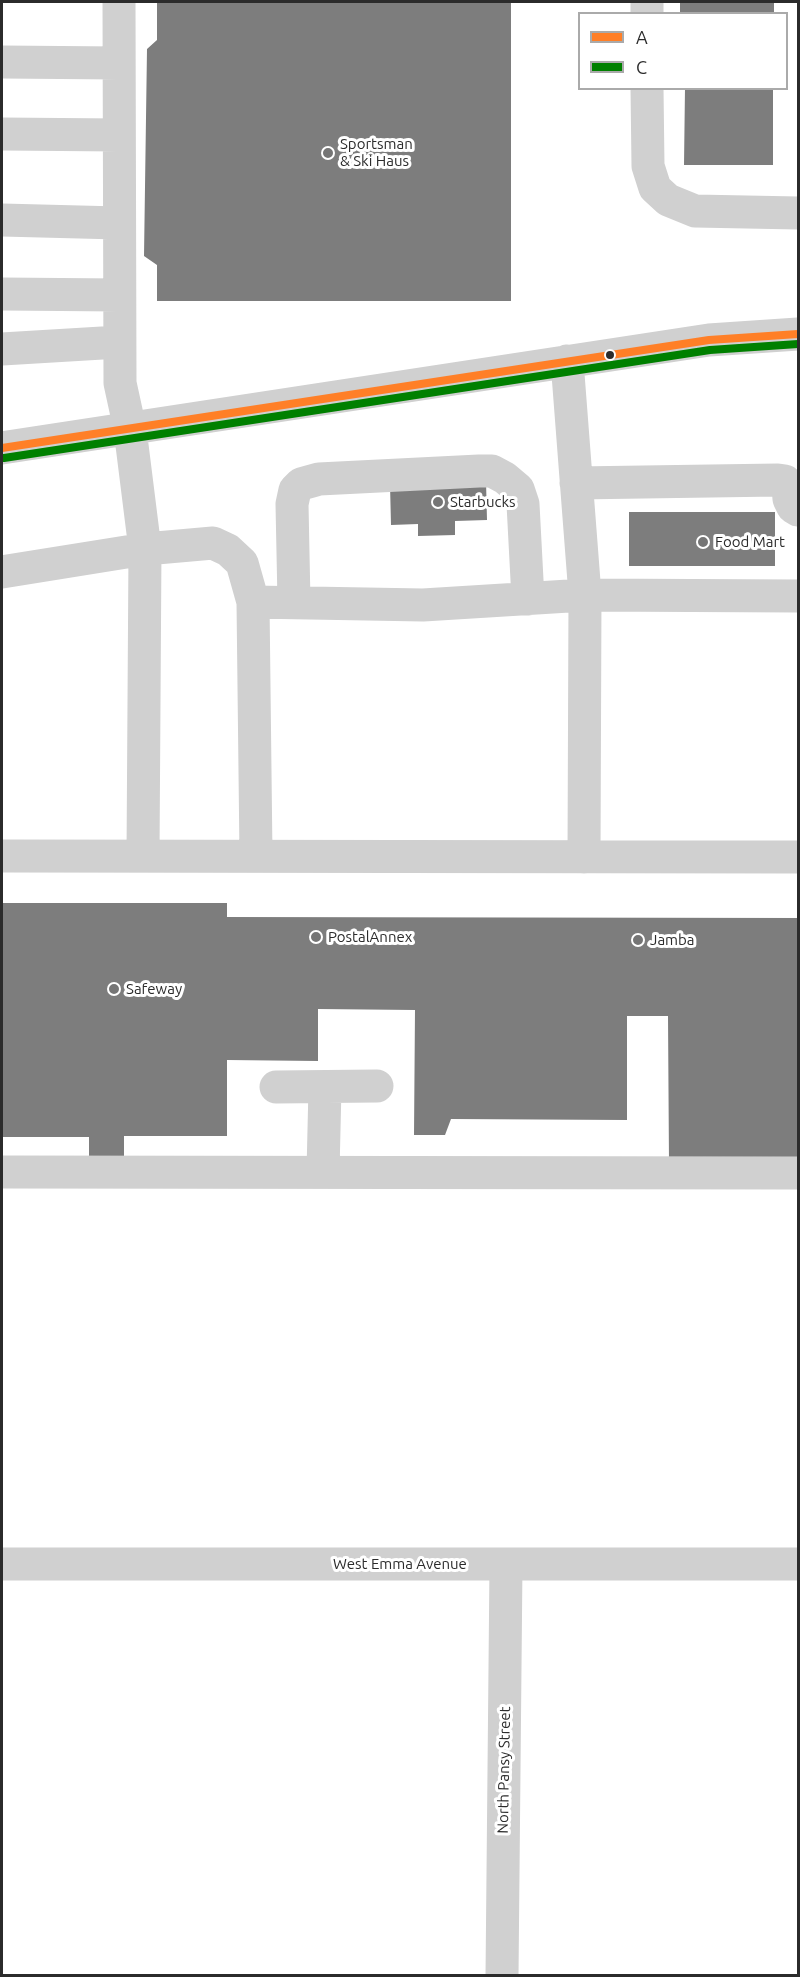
<!DOCTYPE html>
<style>
body{margin:0}
#map{position:relative;width:800px;height:1977px;overflow:hidden;background:#fff;font-family:Ubuntu,sans-serif}
canvas{display:block}
.frame{position:absolute;inset:0;border:3px solid #2b2b2b;pointer-events:none}
.legend{position:absolute;left:578px;top:12px;width:210px;height:78px;box-sizing:border-box;background:#fff;border:2px solid #aaa;margin:0;padding:8px 10px;list-style:none;font-size:18px;color:#2b2b2b}
.legend li{display:flex;align-items:center;gap:12px;height:30px}
.legend b{width:30px;border:2px solid #aaa}
</style>
<div id="map">
<canvas width="800" height="1977"></canvas>
<div class="frame"></div>
<ul class="legend">
<li><b style="height:8px;background:#ff7f27"></b>A</li>
<li><b style="height:8px;background:#008000"></b>C</li>
</ul>
</div>
<script>
const context = document.querySelector('canvas').getContext('2d');
context.lineJoin = 'round';
function fill(path, color) {
  context.fillStyle = color;
  context.fill(path, 'evenodd');
}
function toPath(rows) {
  const path = new Path2D();
  for (const r of rows) {
    path.moveTo(r[0], r[1]);
    for (let i = 2; i < r.length; i += 2) path.lineTo(r[i], r[i + 1]);
  }
  return path;
}
function stroke(path, color, width, dash) {
  context.strokeStyle = color;
  context.lineWidth = width;
  context.lineCap = dash ? 'butt' : 'round';
  context.setLineDash(dash || []);
  context.stroke(path);
}
function drawText(font, color, halo, rows, align = 'center') {
  context.font = font + ' Ubuntu,sans-serif';
  context.lineWidth = 6;
  context.setLineDash([]);
  context.textBaseline = 'middle';
  context.strokeStyle = halo;
  context.fillStyle = color;
  for (const [text, x, y, turn = 0] of rows) {
    context.save();
    context.translate(x, y);
    context.rotate((+turn || 0) * Math.PI / 180);
    context.textAlign = isNaN(turn) ? turn : align;
    if (halo) context.strokeText(text, 0, 0);
    context.fillText(text, 0, 0);
    context.restore();
  }
}
fill(toPath([
 [157,2,511,2,511,301,157,301,157,265,144,256,147,49,157,40],
 [680,2,774,2,774,14,680,14],
 [685,88,773,88,773,165,684,165],
 [486,481,487,520,455,521,455,535,418,536,418,524,391,525,390,484],
 [629,512,775,512,775,566,629,566],
 [2,903,227,903,227,917,798,918,798,1164,669,1164,668,1016,627,1016,627,1120,451,1119,445,1135,414,1135,415,1010,318,1009,318,1061,227,1060,227,1136,124,1136,124,1169,89,1169,89,1137,2,1137]
]), '#7d7d7d');
stroke(toPath([
 [119,2,120,383,130,429,145,549,143,855],
 [647,2,647,14],
 [2,62,119,63],
 [647,88,648,166,655,188,668,200,695,211,798,213],
 [2,134,119,135],
 [2,220,119,223],
 [2,294,119,295],
 [2,349,119,342],
 [567,361,585,595,584,857],
 [2,448,709,340,798,334],
 [576,483,778,480,785,481,788,486,789,499,793,507,798,510],
 [2,572,145,549,213,543,228,550,242,563,253,602,256,856],
 [253,602,423,605,585,595,798,596],
 [294,602,292,504,295,490,301,484,319,479,479,471,492,471,505,478,518,489,523,504,528,599],
 [2,856,798,857],
 [276,1087,377,1086],
 [2,1172,798,1173],
 [323,1172,325,1087],
 [2,1564,798,1564],
 [502,1976,506,1564]
]), '#d0d0d0', 33);
stroke(toPath([
 [2,448,709,340,798,334]
]), '#ff7f27', 8);
stroke(toPath([
 [4,458,710,350,798,344]
]), '#008000', 8);
for (const [x, y, r, color] of [
 [328,153,6,"#757575"],
 [610,355,5,"#2b2b2b"],
 [438,502,6,"#757575"],
 [703,542,6,"#757575"],
 [316,937,6,"#757575"],
 [638,940,6,"#757575"],
 [114,989,6,"#757575"]
]) {
  const dot = new Path2D();
  dot.arc(x, y, r, 0, 2 * Math.PI);
  context.fillStyle = color;
  context.fill(dot);
  stroke(dot, '#fff', 2);
}
drawText('15px', '#2b2b2b', '#fff', [
 ["Sportsman",340,144],
 ["& Ski Haus",340,161],
 ["Starbucks",450,502],
 ["Food Mart",715,542],
 ["PostalAnnex",328,937],
 ["Jamba",650,940],
 ["Safeway",126,989]
], 'left');
drawText('15px', '#2b2b2b', '#fff', [
 ["West Emma Avenue",400,1564],
 ["North Pansy Street",504,1770,-89]
]);
</script>
